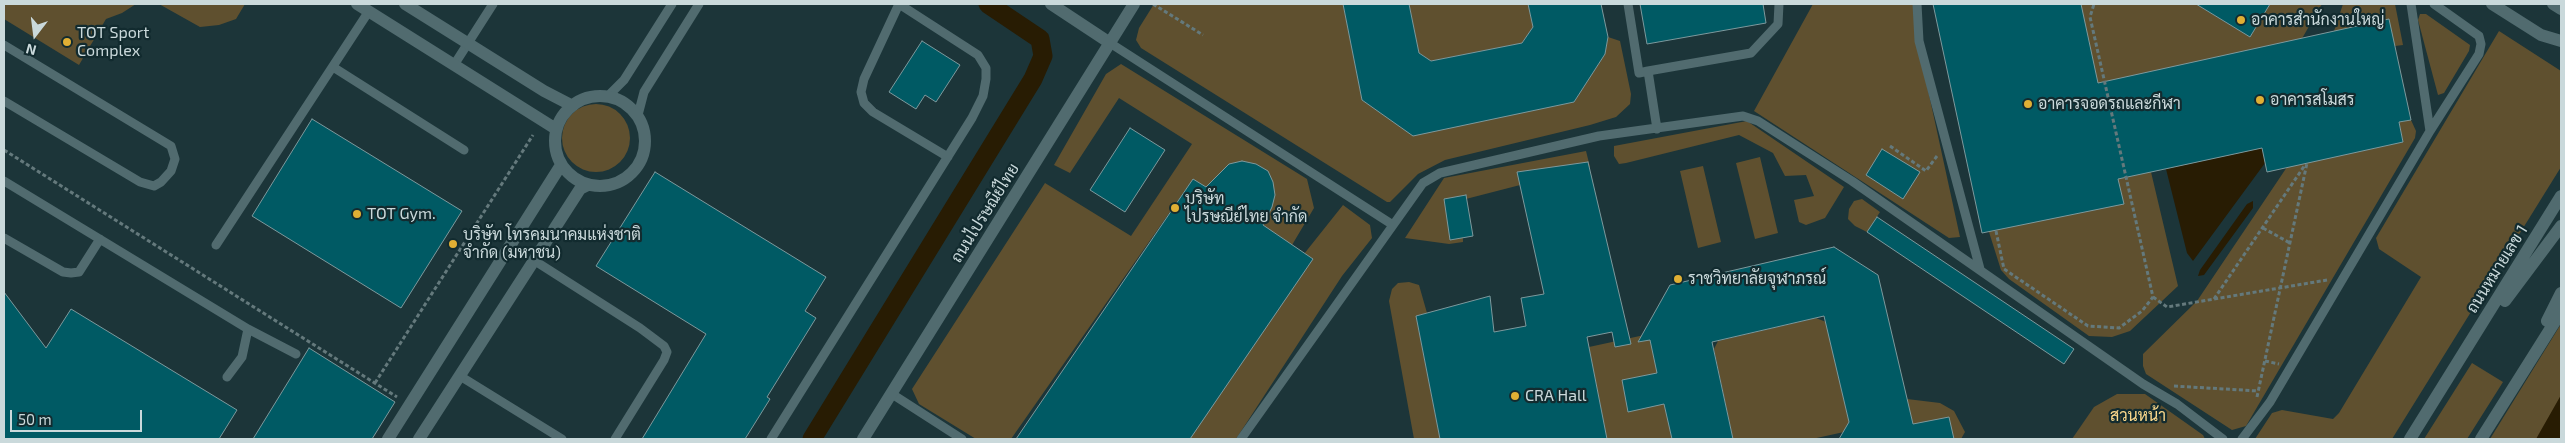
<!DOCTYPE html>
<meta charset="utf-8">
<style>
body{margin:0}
#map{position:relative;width:2565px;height:443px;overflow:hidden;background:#1c3539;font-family:"Exo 2",sans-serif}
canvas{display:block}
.frame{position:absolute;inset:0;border:5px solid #cad9db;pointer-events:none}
.north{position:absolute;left:10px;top:10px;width:50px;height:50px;-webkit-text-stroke:4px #122b2f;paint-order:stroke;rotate:195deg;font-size:14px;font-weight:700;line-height:20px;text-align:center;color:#cad9db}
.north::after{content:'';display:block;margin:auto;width:18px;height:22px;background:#cad9db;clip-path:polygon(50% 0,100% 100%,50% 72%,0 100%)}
.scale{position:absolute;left:10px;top:410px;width:132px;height:22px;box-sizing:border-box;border:2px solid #cad9db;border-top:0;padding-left:6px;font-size:15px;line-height:18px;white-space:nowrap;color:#cad9db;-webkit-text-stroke:4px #122b2f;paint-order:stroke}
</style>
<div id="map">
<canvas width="2565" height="443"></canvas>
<div class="frame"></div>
<div class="north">N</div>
<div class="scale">50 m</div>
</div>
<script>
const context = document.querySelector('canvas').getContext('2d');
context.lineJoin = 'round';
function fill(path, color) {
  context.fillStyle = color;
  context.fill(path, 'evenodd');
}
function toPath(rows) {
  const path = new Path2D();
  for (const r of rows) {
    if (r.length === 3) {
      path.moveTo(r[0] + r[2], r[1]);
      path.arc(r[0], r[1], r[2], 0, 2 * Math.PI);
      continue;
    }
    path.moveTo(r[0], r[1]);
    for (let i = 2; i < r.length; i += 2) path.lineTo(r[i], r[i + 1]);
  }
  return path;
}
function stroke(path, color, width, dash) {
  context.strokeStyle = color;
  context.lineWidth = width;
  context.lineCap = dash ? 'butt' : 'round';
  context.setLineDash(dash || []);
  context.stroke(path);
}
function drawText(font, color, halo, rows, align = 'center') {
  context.font = font + ' "Exo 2",Sarabun,sans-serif';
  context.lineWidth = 4.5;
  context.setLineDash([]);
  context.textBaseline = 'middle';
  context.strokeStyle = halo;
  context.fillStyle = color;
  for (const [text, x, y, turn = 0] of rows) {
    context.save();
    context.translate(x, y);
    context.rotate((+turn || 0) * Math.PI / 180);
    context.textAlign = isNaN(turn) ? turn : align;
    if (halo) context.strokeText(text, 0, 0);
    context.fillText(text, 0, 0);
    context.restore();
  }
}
fill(toPath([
 [4,4,136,4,122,13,106,19,79,65,4,19],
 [159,4,245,4,236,19,219,25,200,27],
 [1154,4,1343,4,1362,100,1413,135,1574,102,1605,54,1608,37,1620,41,1631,94,1630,104,1616,117,1590,125,1445,160,1418,174,1390,202,1387,202,1141,48,1136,40,1139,28],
 [1409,4,1528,4,1533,27,1522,43,1431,61,1419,53],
 [1813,4,1914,4,1923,67,1960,237,1949,238,1754,111],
 [1946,4,2196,4,2250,37,2270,4,2322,4,2286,66,2151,172,2178,286,2130,331,2112,337,2089,336,2009,279,2001,270,1989,232],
 [2343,4,2395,4,2403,45,2395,46,2334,31],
 [2420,14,2426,14,2470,45,2469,51,2444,93,2438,95,2418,20],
 [2499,31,2561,71,2561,167,2392,439,2255,439,2272,413,2282,410,2333,419,2339,413,2421,277,2379,249,2376,238],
 [1121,64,1307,179,1314,208,1292,245,1193,179,1011,439,976,439,919,404,912,389,1045,183,1131,236,1192,144,1119,98,1070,173,1054,165,1106,74],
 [596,138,34],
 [2411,120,2416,131,2415,138,2246,426,2232,430,2146,374,2143,366,2143,354,2197,301,2287,167,2403,142,2399,122],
 [1747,121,1844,187,1825,218,1806,225,1799,222,1794,200,1814,196,1806,175,1785,176,1773,153,1739,135,1626,163,1619,164,1614,156,1614,146],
 [1586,151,1590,167,1462,200,1463,242,1449,244,1405,238,1444,178],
 [1760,157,1778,233,1755,239,1736,163],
 [1703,166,1721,242,1698,248,1680,171],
 [1862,199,1880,212,1867,232,1855,226,1848,219,1849,209,1854,201],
 [1343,205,1370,225,1372,238,1342,276,1236,439,1186,439,1304,254],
 [1409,282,1419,285,1427,313,1416,316,1440,439,1414,439,1389,301,1392,289,1398,283],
 [1816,318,1826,322,1849,422,1844,432,1812,439,1733,439,1714,349,1718,341],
 [2561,324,2561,439,2490,439],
 [1649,334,1672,439,1607,439,1589,347],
 [2472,363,2503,382,2467,439,2424,439],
 [2117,394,2145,394,2203,435,2205,439,2072,439,2094,407],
 [1907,399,1940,403,1954,411,1965,432,1961,439,1903,439,1913,424]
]), '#5f502f');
fill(toPath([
 [2262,148,2265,163,2193,261,2187,253,2166,169],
 [2253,201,2253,208,2204,275,2198,276,2200,270,2247,204],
 [2561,395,2561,439,2536,439]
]), '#281c03');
stroke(toPath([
 [812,439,1033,79,1043,56,1040,39,988,4]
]), '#281c03', 19);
const building = toPath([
 [1343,4,1409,4,1419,53,1431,61,1522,43,1533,27,1528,4,1601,4,1608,37,1605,54,1574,102,1413,136,1362,100,1343,4],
 [1640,4,1763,4,1766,23,1647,44,1640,4],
 [1933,4,2081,4,2098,83,2389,19,2411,120,2399,122,2403,142,2267,172,2262,148,2151,172,2118,179,2124,204,1982,233,1933,4],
 [2196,4,2270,4,2250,37,2196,4],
 [922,41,960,65,936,102,925,95,916,109,889,92,922,41],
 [312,119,462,211,401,308,252,216,312,119],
 [1130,128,1165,150,1125,212,1090,190,1130,128],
 [1882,149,1920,172,1903,199,1866,175,1882,149],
 [1242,161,1256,164,1268,171,1273,182,1275,195,1272,207,1263,225,1313,259,1190,439,1016,439,1193,179,1206,187,1229,164,1242,161],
 [1588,162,1631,344,1615,347,1612,332,1587,337,1607,439,1440,439,1416,316,1490,296,1494,332,1526,326,1521,298,1544,294,1517,172,1588,162],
 [655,172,826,277,805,311,816,318,767,397,770,399,745,439,642,439,706,334,596,266,655,172],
 [1466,195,1473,236,1450,240,1444,199,1466,195],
 [1877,217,2074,349,2064,364,1867,232,1877,217],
 [1834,247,1878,275,1913,424,1949,417,1954,439,1839,439,1849,422,1824,316,1712,342,1733,439,1672,439,1664,404,1628,412,1622,380,1657,373,1650,340,1638,342,1670,285,1834,247],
 [4,292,46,348,71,309,237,410,219,439,4,439,4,292],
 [309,348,395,402,372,439,253,439,309,348]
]);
fill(building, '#005a64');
stroke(building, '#7d999d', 1);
stroke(toPath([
 [1153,4,1203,35],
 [1890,146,1926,171,1937,156],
 [4,150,397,397],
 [2263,228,2290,243],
 [1996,231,2004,269,2088,326,2119,328,2142,311,2153,297,2090,17,2094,4],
 [2153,297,2167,307,2327,280],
 [2214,299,2305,165],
 [2265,361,2279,364],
 [375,383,533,135],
 [2174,386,2258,391],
 [2257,397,2307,163]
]), '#64797c', 3, [4, 2.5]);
stroke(toPath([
 [899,4,864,79,861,92,864,103,873,112,948,157],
 [1628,4,1639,73,1648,71,1657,129],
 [1917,4,1919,41,1980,269],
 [2411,4,2430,131],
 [1110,43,1393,225],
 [4,45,171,146,175,159,171,171,161,182,154,186,140,182,4,101],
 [454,65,493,4],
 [333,67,464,150],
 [1648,71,1751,53,1778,24,1779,4],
 [608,96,624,80,672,4],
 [638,115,644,92,699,4],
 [4,181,248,329,242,357,227,377],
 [4,238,63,272,71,273,79,272,100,239],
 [216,245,369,11],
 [535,261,640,328,664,346,667,352,664,360,615,439],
 [248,329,296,354],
 [460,376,562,439],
 [892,394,962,439],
 [771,439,972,118,983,96,986,79,986,68,978,55,899,4],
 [1241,439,1423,183,1440,173,1599,136,1743,116,1758,121,1852,181,2143,384,2177,404,2223,439],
 [2242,439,2270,402,2430,131,2479,54,2481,44,2479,36,2434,4]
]), '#516b6f', 9);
stroke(toPath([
 [357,4,556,129],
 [405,4,544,91,571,105],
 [1051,4,1110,43],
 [2492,4,2541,35,2561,41],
 [2553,4,2561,9],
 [600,141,45],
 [2505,301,2561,226],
 [2547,321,2561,293],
 [388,439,561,165],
 [419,439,580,189,588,185],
 [863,439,1134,4],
 [2410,439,2561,196],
 [2481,439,2561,312]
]), '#516b6f', 12);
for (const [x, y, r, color] of [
 [2241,20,5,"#e0af34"],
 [67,42,5,"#e0af34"],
 [2260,100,5,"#e0af34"],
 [2028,104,5,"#e0af34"],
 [1175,208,5,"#e0af34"],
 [357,214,5,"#e0af34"],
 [453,244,5,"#e0af34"],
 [1678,279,5,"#e0af34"],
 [1515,396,5,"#e0af34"]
]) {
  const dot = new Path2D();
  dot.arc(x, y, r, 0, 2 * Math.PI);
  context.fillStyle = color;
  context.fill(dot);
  stroke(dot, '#122b2f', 2);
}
drawText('16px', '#cad9db', '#122b2f', [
 ["อาคารสำนักงานใหญ่",2251,20],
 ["TOT Sport",77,33],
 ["Complex",77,51],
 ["อาคารสโมสร",2270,100],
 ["อาคารจอดรถและกีฬา",2038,104],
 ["บริษัท",1185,199],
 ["ไปรษณีย์ไทย จำกัด",1185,217],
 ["TOT Gym.",367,214],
 ["บริษัท โทรคมนาคมแห่งชาติ",463,235],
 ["จำกัด (มหาชน)",463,253],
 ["ราชวิทยาลัยจุฬาภรณ์",1688,279],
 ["CRA Hall",1525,396]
], 'left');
drawText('16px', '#cad9db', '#122b2f', [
 ["ถนนไปรษณีย์ไทย",985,213,-58],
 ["ถนนหมายเลข 1",2497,269,-58]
]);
drawText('16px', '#fbd88b', '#122b2f', [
 ["สวนหน้า",2138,416]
]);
</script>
